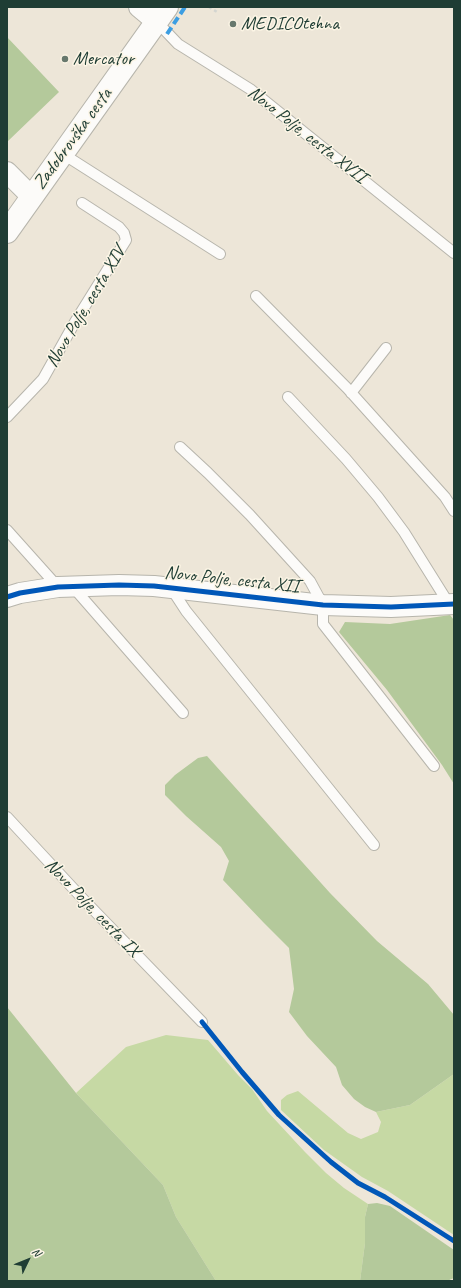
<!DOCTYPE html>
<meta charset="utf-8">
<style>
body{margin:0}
#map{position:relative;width:461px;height:1288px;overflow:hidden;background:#ede6d8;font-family:Caveat,sans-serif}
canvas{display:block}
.frame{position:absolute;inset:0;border:8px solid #1f3d34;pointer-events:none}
.north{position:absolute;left:8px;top:1240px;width:40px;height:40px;-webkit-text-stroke:3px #fcf5e5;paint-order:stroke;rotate:47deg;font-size:11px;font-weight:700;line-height:16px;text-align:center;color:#1f3d34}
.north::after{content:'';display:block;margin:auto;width:14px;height:18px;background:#1f3d34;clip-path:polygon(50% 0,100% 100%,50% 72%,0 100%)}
</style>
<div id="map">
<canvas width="461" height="1288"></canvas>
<div class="frame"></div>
<div class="north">N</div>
</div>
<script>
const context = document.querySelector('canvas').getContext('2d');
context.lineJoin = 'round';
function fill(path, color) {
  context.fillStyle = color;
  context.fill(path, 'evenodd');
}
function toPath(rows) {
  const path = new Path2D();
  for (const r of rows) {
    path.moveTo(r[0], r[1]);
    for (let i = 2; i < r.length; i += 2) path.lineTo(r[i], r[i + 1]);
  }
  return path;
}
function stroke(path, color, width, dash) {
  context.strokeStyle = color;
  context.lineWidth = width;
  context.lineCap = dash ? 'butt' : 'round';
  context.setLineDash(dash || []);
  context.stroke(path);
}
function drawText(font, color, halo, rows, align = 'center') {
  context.font = font + ' Caveat,sans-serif';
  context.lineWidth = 3;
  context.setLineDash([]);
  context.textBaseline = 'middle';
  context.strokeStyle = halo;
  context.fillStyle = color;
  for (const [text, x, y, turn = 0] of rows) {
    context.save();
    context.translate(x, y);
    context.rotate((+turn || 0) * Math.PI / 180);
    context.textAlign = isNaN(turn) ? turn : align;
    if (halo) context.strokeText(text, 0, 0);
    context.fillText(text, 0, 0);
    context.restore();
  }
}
fill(toPath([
 [166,1035,208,1040,238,1075,252,1089,267,1111,305,1152,326,1173,344,1188,368,1204,365,1217,365,1243,360,1281,216,1281,176,1217,163,1185,76,1093,126,1047],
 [454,1074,454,1235,388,1191,362,1177,324,1150,281,1110,281,1100,287,1095,298,1091,348,1133,361,1139,378,1132,381,1122,376,1112,410,1105]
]), '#c6d9a4');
fill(toPath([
 [7,37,59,92,7,142],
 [450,615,454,620,454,784,442,765,387,690,339,632,345,622,390,624],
 [207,756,330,893,377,941,428,984,454,1015,454,1074,410,1105,376,1112,365,1107,354,1099,342,1085,336,1067,307,1036,289,1012,294,989,289,948,264,923,223,880,229,861,221,847,186,816,165,795,165,785,175,775,198,758],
 [7,1007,76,1093,163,1185,176,1217,216,1281,7,1281],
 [377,1203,390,1206,454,1250,454,1278,447,1281,360,1281,365,1243,365,1217,368,1204]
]), '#b4c99b');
const lane = toPath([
 [157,22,178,44,250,89,454,253],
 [63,154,220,254],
 [256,296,347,388,445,497,454,511],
 [351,393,386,348],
 [288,397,346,459,378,497,404,532,449,604],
 [7,417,43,379,75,322,126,240,124,233,119,227,82,203],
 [180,447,208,473,250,515,310,581,323,605,323,624,434,766],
 [7,530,58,587],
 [73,587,183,713],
 [171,588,186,611,374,845],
 [7,817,83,899,202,1022]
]);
const street = toPath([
 [139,7,157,22],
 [7,172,32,197],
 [7,597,20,593,58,587,119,585,154,586,323,605,391,607,454,604]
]);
const secondary = toPath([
 [7,232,167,7]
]);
stroke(lane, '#b7b5ac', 12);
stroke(street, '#b7b5ac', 22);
stroke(secondary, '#b7b5ac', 24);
stroke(toPath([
 [209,7,217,12]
]), '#d4d5d0', 2.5, [3, 3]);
stroke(lane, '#fcfbf9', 10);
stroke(street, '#fcfbf9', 20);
stroke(secondary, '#fcfbf9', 22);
stroke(toPath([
 [167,34,185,7]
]), '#3c9ee2', 4, [8, 4]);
stroke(toPath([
 [7,597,20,593,58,587,119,585,154,586,323,605,391,607,454,604],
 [202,1022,242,1072,279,1115,331,1162,358,1183,385,1197,454,1241]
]), '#0057b8', 5);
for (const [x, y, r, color] of [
 [233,24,4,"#67786d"],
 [65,59,4,"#67786d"]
]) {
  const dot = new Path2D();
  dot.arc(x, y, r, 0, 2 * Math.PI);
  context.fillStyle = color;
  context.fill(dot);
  stroke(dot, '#fcf5e5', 1.5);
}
drawText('19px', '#1f3d34', '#fcf5e5', [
 ["MEDICOtehna",241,24],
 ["Mercator",73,59]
], 'left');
drawText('19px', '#1f3d34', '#fcf5e5', [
 ["Novo Polje, cesta XVII",307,135,38],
 ["Zadobrovška cesta",73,139,-54],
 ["Novo Polje, cesta XIV",86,307,-59],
 ["Novo Polje, cesta XII",232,580,6],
 ["Novo Polje, cesta IX",92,908,46]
]);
</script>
